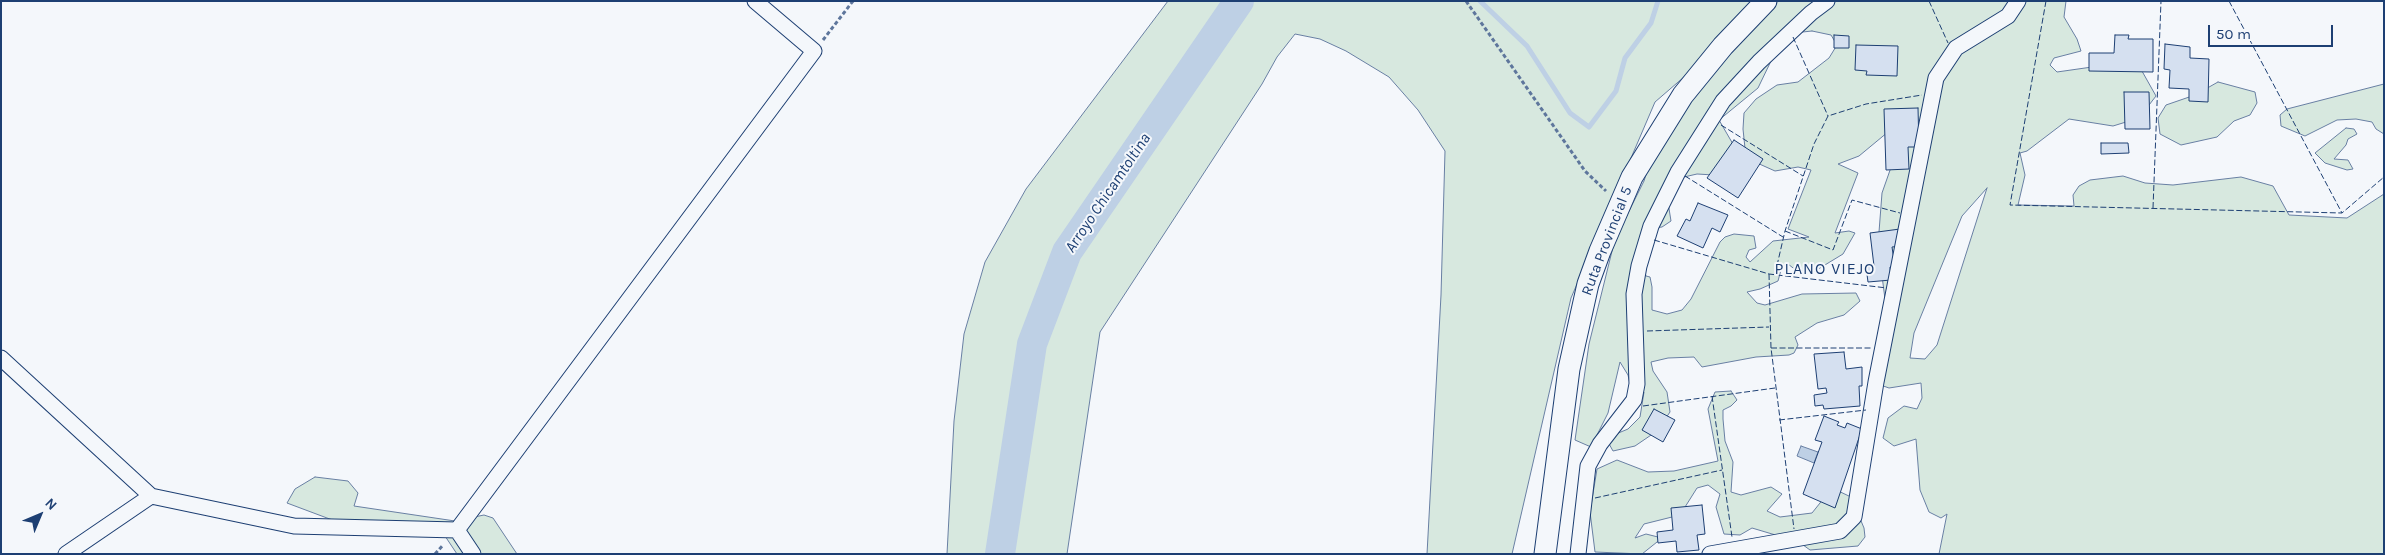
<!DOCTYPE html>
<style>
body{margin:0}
#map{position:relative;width:2385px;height:555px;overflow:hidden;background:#f4f7fb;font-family:Karla,sans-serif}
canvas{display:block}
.frame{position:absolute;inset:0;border:2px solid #1d3f73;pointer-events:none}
.north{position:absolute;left:15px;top:490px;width:50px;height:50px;-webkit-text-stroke:4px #f4f7fb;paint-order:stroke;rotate:45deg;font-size:14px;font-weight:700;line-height:20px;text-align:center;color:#1d3f73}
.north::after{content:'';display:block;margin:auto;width:18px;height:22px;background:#1d3f73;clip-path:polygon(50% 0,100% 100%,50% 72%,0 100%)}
.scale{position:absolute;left:2208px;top:25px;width:125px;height:22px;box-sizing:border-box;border:2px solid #1d3f73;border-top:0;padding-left:6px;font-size:15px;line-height:18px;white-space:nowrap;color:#1d3f73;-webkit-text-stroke:4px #f4f7fb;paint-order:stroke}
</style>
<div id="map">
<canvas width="2385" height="555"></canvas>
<div class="frame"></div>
<div class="north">N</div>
<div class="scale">50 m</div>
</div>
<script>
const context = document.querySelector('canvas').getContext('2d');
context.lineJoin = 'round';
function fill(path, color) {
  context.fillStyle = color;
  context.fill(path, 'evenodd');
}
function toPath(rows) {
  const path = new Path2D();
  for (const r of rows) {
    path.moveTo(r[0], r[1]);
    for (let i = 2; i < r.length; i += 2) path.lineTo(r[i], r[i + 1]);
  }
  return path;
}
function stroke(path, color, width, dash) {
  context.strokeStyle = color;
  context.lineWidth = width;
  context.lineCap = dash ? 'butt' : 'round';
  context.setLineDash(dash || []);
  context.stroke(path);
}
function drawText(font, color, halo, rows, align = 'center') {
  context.font = font + ' Karla,sans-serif';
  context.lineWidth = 4;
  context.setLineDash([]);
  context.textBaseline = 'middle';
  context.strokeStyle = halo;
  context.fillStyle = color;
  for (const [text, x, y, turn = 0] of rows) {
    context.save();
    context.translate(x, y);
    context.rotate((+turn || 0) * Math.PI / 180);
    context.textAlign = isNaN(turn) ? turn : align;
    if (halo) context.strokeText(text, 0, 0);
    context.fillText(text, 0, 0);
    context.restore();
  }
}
const green = toPath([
 [1168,1,1772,1,1655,102,1571,298,1512,554,1427,554,1441,295,1445,151,1418,110,1389,77,1346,51,1320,39,1295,34,1277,57,1262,84,1100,332,1067,554,947,554,954,421,964,334,985,262,1026,189,1168,1],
 [1776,1,2066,1,2064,17,2077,39,2081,51,2054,58,2050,65,2057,72,2106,65,2138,64,2156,96,2139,118,2113,126,2069,119,2027,151,2020,153,2025,175,2018,205,2074,206,2073,195,2079,186,2090,180,2123,176,2145,183,2173,185,2241,177,2273,186,2289,215,2347,218,2384,194,2384,554,1939,554,1947,514,1941,518,1929,512,1920,490,1916,439,1894,446,1883,438,1888,418,1904,406,1917,409,1922,398,1921,383,1889,388,1872,382,1885,299,1878,245,1882,193,1895,156,1894,127,1859,156,1838,164,1858,173,1835,233,1849,231,1855,233,1843,254,1815,271,1797,271,1788,264,1782,266,1778,281,1760,289,1747,292,1757,303,1765,305,1802,294,1856,293,1860,301,1844,315,1817,323,1795,337,1798,345,1794,353,1789,355,1756,357,1702,367,1694,357,1668,358,1651,362,1653,371,1667,392,1670,412,1657,431,1635,446,1613,451,1608,442,1616,434,1628,429,1640,417,1644,392,1630,384,1628,375,1620,362,1608,413,1591,447,1575,440,1589,344,1615,239,1644,181,1653,152,1694,93,1776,1],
 [1812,31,1831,35,1837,45,1829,58,1798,82,1777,85,1756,99,1744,113,1743,129,1746,158,1775,171,1798,167,1811,170,1788,229,1809,237,1773,241,1750,262,1746,257,1749,250,1756,248,1754,236,1734,234,1725,237,1720,242,1691,299,1682,310,1667,314,1652,310,1652,287,1650,277,1646,276,1637,252,1645,229,1662,227,1671,221,1666,190,1671,180,1697,174,1714,175,1737,151,1719,120,1758,88,1784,34,1812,31],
 [1987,188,1937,345,1925,359,1910,358,1914,333,1962,216,1987,188],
 [2218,82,2255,92,2257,103,2250,115,2234,121,2217,137,2181,145,2160,134,2158,118,2166,105,2195,95,2218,82],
 [2384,84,2384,134,2376,129,2372,122,2356,119,2337,120,2305,136,2281,126,2280,115,2287,109,2384,84],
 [2346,128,2354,129,2357,134,2348,139,2346,145,2334,159,2348,160,2353,169,2347,170,2325,163,2315,153,2346,128],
 [1731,391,1737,400,1731,406,1723,410,1723,419,1725,441,1733,462,1731,492,1741,495,1771,487,1782,494,1767,511,1780,517,1812,513,1832,488,1851,497,1864,528,1865,537,1858,546,1810,550,1799,542,1752,528,1740,535,1724,534,1716,507,1720,494,1708,485,1697,488,1680,515,1644,524,1635,538,1646,534,1662,538,1642,554,1595,552,1590,512,1597,469,1617,460,1648,472,1674,471,1718,461,1708,409,1715,392,1731,391],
 [315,477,348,481,358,493,354,506,455,521,484,515,493,518,517,554,457,554,445,536,335,521,287,503,295,489,315,477]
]);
fill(green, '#d7e8df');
stroke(green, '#687fa3', 1);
const water = toPath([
 [1801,446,1818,452,1814,463,1797,456,1801,446]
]);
fill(water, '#bed0e5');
stroke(water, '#687fa3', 1);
stroke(toPath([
 [1480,1,1527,46,1570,113,1589,127,1616,91,1625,58,1651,23,1658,1]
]), '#bed0e5', 5);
stroke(toPath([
 [1000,554,1032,344,1067,252,1239,1]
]), '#bed0e5', 30);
const building = toPath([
 [1834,35,1849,36,1849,48,1834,48,1834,35],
 [2115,35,2129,35,2128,39,2153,39,2153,72,2089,71,2089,53,2114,53,2115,35],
 [2165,44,2190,47,2190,58,2209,59,2208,102,2189,101,2189,89,2169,88,2170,70,2164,69,2165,44],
 [1856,45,1898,46,1897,76,1866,75,1867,71,1855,70,1856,45],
 [2124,92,2149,92,2150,129,2125,129,2124,92],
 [1918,108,1919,147,1908,147,1909,169,1886,170,1884,109,1918,108],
 [1734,140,1763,159,1738,198,1707,178,1734,140],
 [2101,143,2128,143,2129,153,2101,154,2101,143],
 [1698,203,1728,215,1720,232,1712,228,1703,248,1677,236,1686,219,1690,221,1698,203],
 [1900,229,1902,246,1892,247,1895,267,1890,267,1891,280,1868,282,1866,267,1874,266,1870,233,1900,229],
 [1844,352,1846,369,1862,367,1862,386,1859,386,1860,406,1824,409,1823,405,1815,406,1814,395,1827,393,1826,388,1818,389,1814,354,1844,352],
 [1654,409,1675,420,1663,442,1642,430,1654,409],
 [1824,416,1839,422,1837,425,1845,428,1847,423,1862,429,1835,508,1803,494,1822,442,1815,440,1824,416],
 [1702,505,1705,534,1697,535,1699,550,1677,552,1676,541,1658,543,1657,532,1673,530,1671,508,1702,505]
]);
fill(building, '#d5e0f0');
stroke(building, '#1d3f73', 1);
const minor = toPath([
 [1,358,151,496,294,526,457,530],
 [457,530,814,51,755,1],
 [457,530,473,554],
 [66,554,151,496],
 [1578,554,1588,466,1600,444,1634,400,1637,384,1634,294,1639,266,1651,226,1678,172,1723,101,1759,62,1811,13,1827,1],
 [1710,554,1840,531,1854,517,1876,382,1936,78,1956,48,2008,16,2018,1]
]);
const secondary = toPath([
 [1545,554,1569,369,1588,284,1600,251,1632,177,1683,95,1723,46,1766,1]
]);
stroke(minor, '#1d3f73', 17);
stroke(secondary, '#1d3f73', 23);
stroke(toPath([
 [1466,1,1585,171,1606,191],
 [823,40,853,1],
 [435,554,443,545]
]), '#5e769c', 3, [4, 2.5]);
stroke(minor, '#f4f7fb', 15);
stroke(secondary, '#f4f7fb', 21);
stroke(toPath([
 [1929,1,1948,43],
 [2046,1,2010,205,2342,213,2384,177],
 [2229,1,2342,213],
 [1793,37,1828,116],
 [1721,125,1803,176],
 [1685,176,1783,237],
 [2153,208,2161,1],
 [1785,231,1833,250,1852,200,1900,213],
 [1654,240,1769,274,1887,288],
 [1769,274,1771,348,1794,529],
 [1775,274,1785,231,1814,144,1828,116,1866,104,1922,95],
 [1647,331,1769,327],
 [1771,348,1872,348],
 [1712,396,1732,537],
 [1643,406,1775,388],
 [1779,420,1866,410],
 [1595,498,1722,470]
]), '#1d3f73', 1, [6, 2.5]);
drawText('15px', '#1d3f73', '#f4f7fb', [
 ["Ruta Provincial 5",1607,241,-69]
]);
drawText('italic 16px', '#1d3f73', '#f4f7fb', [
 ["Arroyo Chicamtoltina",1108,193,-56]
]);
context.letterSpacing = '1px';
drawText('16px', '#1d3f73', '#f4f7fb', [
 ["PLANO VIEJO",1825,269]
]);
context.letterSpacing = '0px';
</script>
